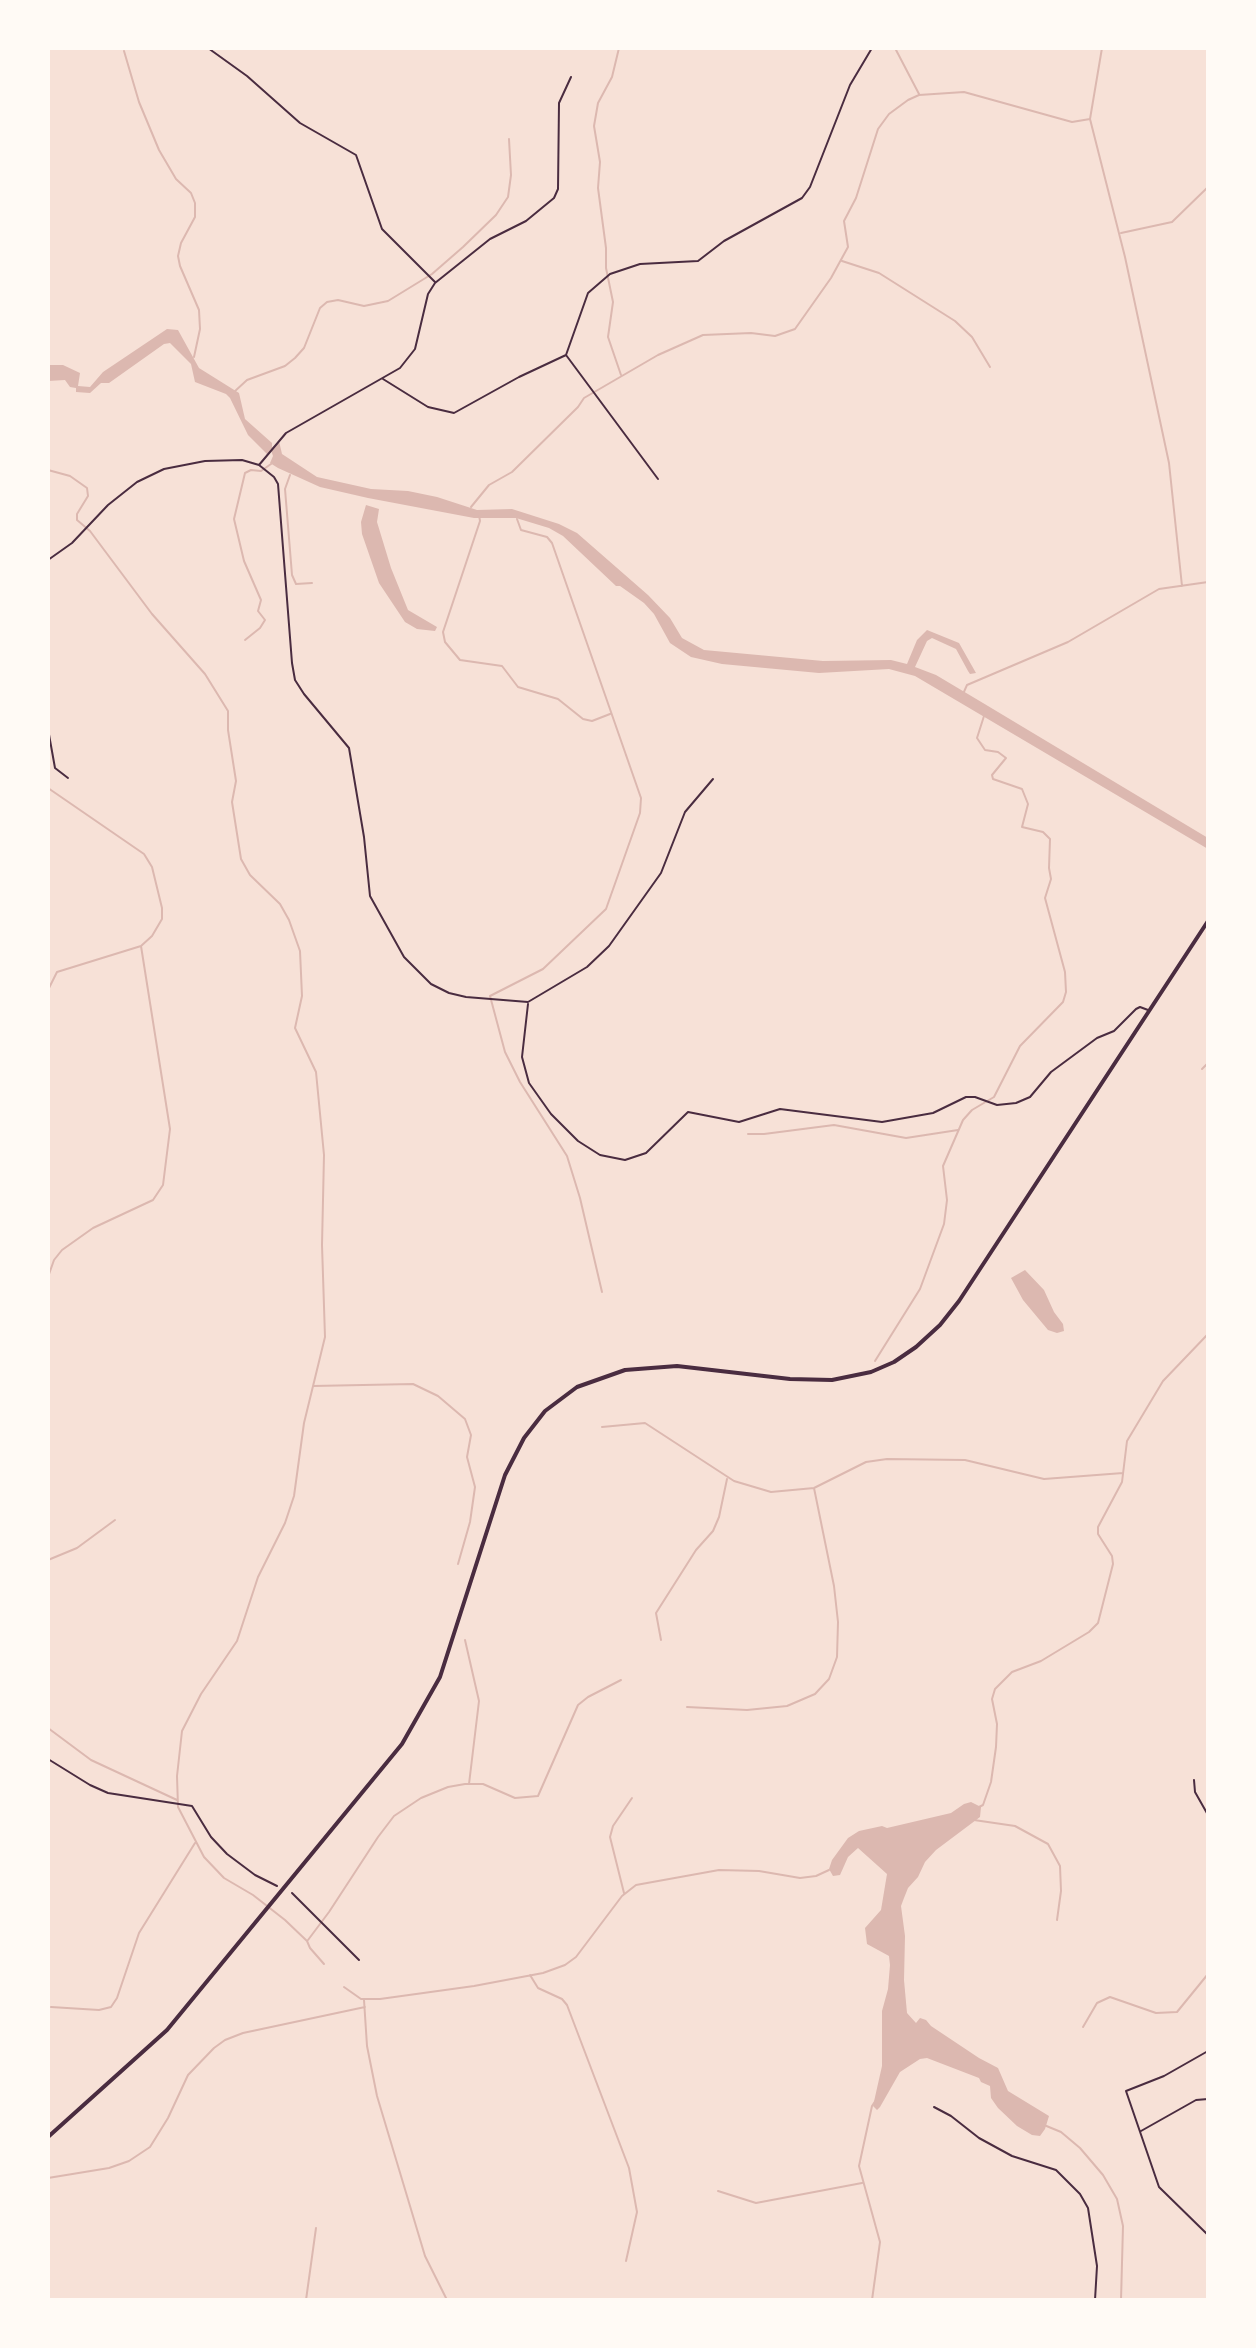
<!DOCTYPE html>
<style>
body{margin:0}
#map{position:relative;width:1256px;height:2348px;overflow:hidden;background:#f7e1d7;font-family:"PT Sans",sans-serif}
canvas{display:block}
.frame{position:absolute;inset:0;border:50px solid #fffaf5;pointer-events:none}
</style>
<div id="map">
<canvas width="1256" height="2348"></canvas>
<div class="frame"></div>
</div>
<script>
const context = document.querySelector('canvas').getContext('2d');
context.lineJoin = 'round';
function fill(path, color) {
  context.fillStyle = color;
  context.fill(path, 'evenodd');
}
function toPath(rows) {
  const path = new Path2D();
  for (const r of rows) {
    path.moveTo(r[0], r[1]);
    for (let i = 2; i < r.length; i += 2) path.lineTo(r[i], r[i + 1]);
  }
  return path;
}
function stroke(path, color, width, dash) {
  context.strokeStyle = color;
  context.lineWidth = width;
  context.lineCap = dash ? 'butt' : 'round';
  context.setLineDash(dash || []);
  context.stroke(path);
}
fill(toPath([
 [167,329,178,330,199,368,239,393,245,419,272,443,272,448,279,441,282,454,317,477,371,489,408,491,437,497,477,510,512,509,559,524,577,533,648,595,670,618,682,638,704,650,823,661,891,660,907,664,917,640,927,630,959,643,976,673,970,674,968,671,956,649,932,638,927,641,915,667,936,675,983,703,1208,838,1208,849,915,676,889,669,819,673,722,664,691,657,670,643,654,614,644,603,620,586,616,586,563,536,549,528,516,518,474,518,368,498,320,487,278,468,270,463,273,456,271,450,267,454,248,435,230,398,226,394,195,382,191,364,170,343,164,344,109,383,101,383,90,393,76,392,76,388,70,387,65,380,48,381,48,365,63,365,80,373,78,386,90,387,103,372],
 [366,505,379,509,377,522,391,568,408,610,437,627,435,631,417,629,405,622,379,583,362,534,361,522],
 [1025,1270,1044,1290,1054,1312,1063,1324,1064,1331,1057,1333,1048,1330,1023,1300,1011,1278],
 [971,1802,981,1807,980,1817,936,1850,925,1862,918,1877,908,1888,904,1898,901,1906,905,1936,904,1980,907,2013,916,2023,920,2018,926,2020,931,2026,979,2058,998,2068,1008,2091,1049,2116,1045,2129,1040,2136,1032,2135,1017,2126,998,2108,991,2098,990,2086,981,2082,979,2078,927,2058,920,2059,900,2072,880,2107,877,2110,873,2106,882,2066,882,2011,888,1989,890,1965,889,1956,867,1944,865,1928,881,1910,887,1874,858,1848,848,1857,840,1875,833,1876,829,1869,832,1860,848,1838,859,1831,882,1826,887,1828,951,1813,964,1804]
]), '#dcb8b0');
stroke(toPath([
 [619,48,612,77,598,103,594,126,600,162,598,188,606,248,606,268,613,302,608,337,621,375],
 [895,48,919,94],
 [1102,48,1090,119,1125,257,1169,463,1182,586],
 [124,51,139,102,159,150,176,179,191,193,195,203,195,217,181,243,178,256,180,266,199,310,200,329,194,357],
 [1121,233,1172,222,1208,187],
 [842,261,879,273,955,321,972,337,990,367],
 [234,392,247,380,285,366,295,358,304,348,320,308,327,302,338,300,364,306,388,301,432,274,463,247,496,215,508,197,511,175,509,139],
 [48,470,70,476,87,488,88,496,77,514,77,520,90,531,152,614,205,674,228,711,228,730,236,781,232,802,241,859,250,875,280,904,289,920,300,951,302,996,295,1028,316,1072,324,1155,322,1245,325,1337,304,1423,294,1496,285,1523,258,1577,237,1641,201,1694,182,1731,177,1776,178,1807,204,1857,224,1878,253,1895,285,1920,307,1941,310,1948,324,1964],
 [290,475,285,489,292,575,296,584,312,583],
 [471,507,489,485,512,472,578,407,584,398,658,355,703,335,751,333,775,336,795,329,831,278,848,247,844,221,856,198,878,129,889,114,908,100,919,95,964,92,1072,122,1090,119],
 [479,515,480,521,443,632,445,642,460,660,502,666,518,687,558,699,583,719,592,721,610,714],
 [517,519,521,530,547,537,552,543,641,798,640,813,606,909,543,969,490,996,505,1052,520,1082,567,1156,580,1198,602,1292],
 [245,640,260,628,265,620,258,611,261,600,244,561,234,519,245,473,251,470,261,471,271,464],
 [963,694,967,685,1068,642,1159,589,1208,582],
 [48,788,144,854,152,867,162,908,162,919,152,936,141,946,57,972,48,990],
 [1202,1069,1208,1063],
 [748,1134,764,1134,834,1125,906,1138,958,1130],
 [48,1277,54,1260,62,1250,93,1228,153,1200,163,1185,170,1129,141,946],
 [875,1361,920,1289,944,1224,947,1200,943,1166,963,1120,972,1110,994,1097,1020,1046,1063,1002,1066,992,1065,972,1045,898,1051,879,1049,868,1050,839,1043,832,1022,827,1028,804,1022,789,993,779,992,775,1006,758,998,752,985,750,977,738,984,716],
 [313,1386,413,1384,438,1396,465,1419,471,1435,467,1457,475,1487,470,1522,458,1564],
 [602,1427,645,1423,734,1481,771,1492,814,1488,866,1462,887,1459,965,1460,1044,1479,1123,1473],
 [48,1560,77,1548,115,1520],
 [465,1640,479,1701,469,1784],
 [661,1640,656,1613,696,1550,713,1531,719,1517,727,1479],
 [687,1707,747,1710,787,1706,815,1694,829,1679,837,1657,838,1622,834,1586,814,1488],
 [48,1728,91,1760,177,1800],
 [979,1807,983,1805,991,1782,996,1747,997,1724,992,1699,995,1689,1012,1672,1041,1661,1089,1632,1098,1623,1113,1564,1112,1556,1098,1534,1098,1527,1122,1482,1127,1441,1163,1381,1208,1334],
 [974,1820,1015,1826,1048,1844,1060,1866,1061,1891,1057,1920],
 [624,1893,610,1837,613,1826,632,1798],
 [308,1940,329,1912,378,1837,394,1816,421,1798,448,1787,465,1784,483,1784,515,1798,538,1796,578,1705,588,1697,621,1680],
 [530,1975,538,1988,562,1999,567,2005,629,2168,637,2212,626,2261],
 [344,1987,361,1999,380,1999,474,1986,543,1973,565,1965,576,1957,622,1896,636,1885,719,1870,759,1871,800,1878,816,1876,829,1870],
 [364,2000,367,2046,377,2096,425,2256,447,2300],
 [51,2007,99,2010,111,2007,117,1998,139,1933,195,1843],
 [1083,2027,1097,2003,1110,1997,1156,2013,1177,2012,1208,1974],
 [1044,2125,1061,2132,1080,2148,1103,2175,1117,2199,1123,2226,1121,2300],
 [48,2178,109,2168,129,2161,150,2147,168,2118,188,2075,214,2048,225,2040,243,2033,365,2007],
 [718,2191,756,2203,862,2183],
 [306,2300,316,2228],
 [872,2300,880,2242,859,2166,872,2106,876,2100]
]), '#dcb8b0', 2);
stroke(toPath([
 [208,48,247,76,300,123,356,155,382,229,435,282],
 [566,355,588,293,610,274,640,264,698,261,724,241,802,198,810,187,850,85,872,48],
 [383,379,428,407,454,413,519,377,566,355,658,479],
 [259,465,274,477,278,484,292,663,295,680,304,694,349,748,364,837,370,896,404,957,431,984,449,993,466,997,528,1002,587,967,609,946,661,873,685,812,713,779],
 [48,560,72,543,108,505,137,482,164,469,205,461,242,460,259,465,286,433,400,368,415,349,428,294,435,283,490,239,526,221,554,198,558,189,559,103,571,77],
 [48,729,55,768,68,778],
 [528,1004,522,1057,529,1083,551,1114,578,1141,600,1155,625,1160,646,1153,688,1112,739,1122,780,1109,882,1122,933,1113,966,1097,975,1097,997,1105,1016,1103,1030,1097,1051,1072,1097,1038,1114,1031,1136,1009,1140,1007,1148,1010],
 [48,1759,90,1785,108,1793,192,1806,211,1837,227,1854,255,1875,277,1886],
 [1194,1780,1195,1792,1208,1815],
 [292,1893,359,1960],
 [1208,2051,1164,2076,1126,2091,1159,2187,1208,2235],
 [934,2107,951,2116,979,2138,1012,2156,1056,2170,1080,2194,1088,2208,1097,2266,1095,2300],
 [1141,2131,1196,2100,1208,2099]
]), '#4a2c40', 2);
stroke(toPath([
 [48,2137,167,2030,402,1744,440,1677,505,1475,524,1438,545,1411,577,1387,625,1370,677,1366,790,1379,832,1380,871,1372,894,1362,916,1347,940,1325,959,1301,1208,921]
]), '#4a2c40', 4);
</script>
